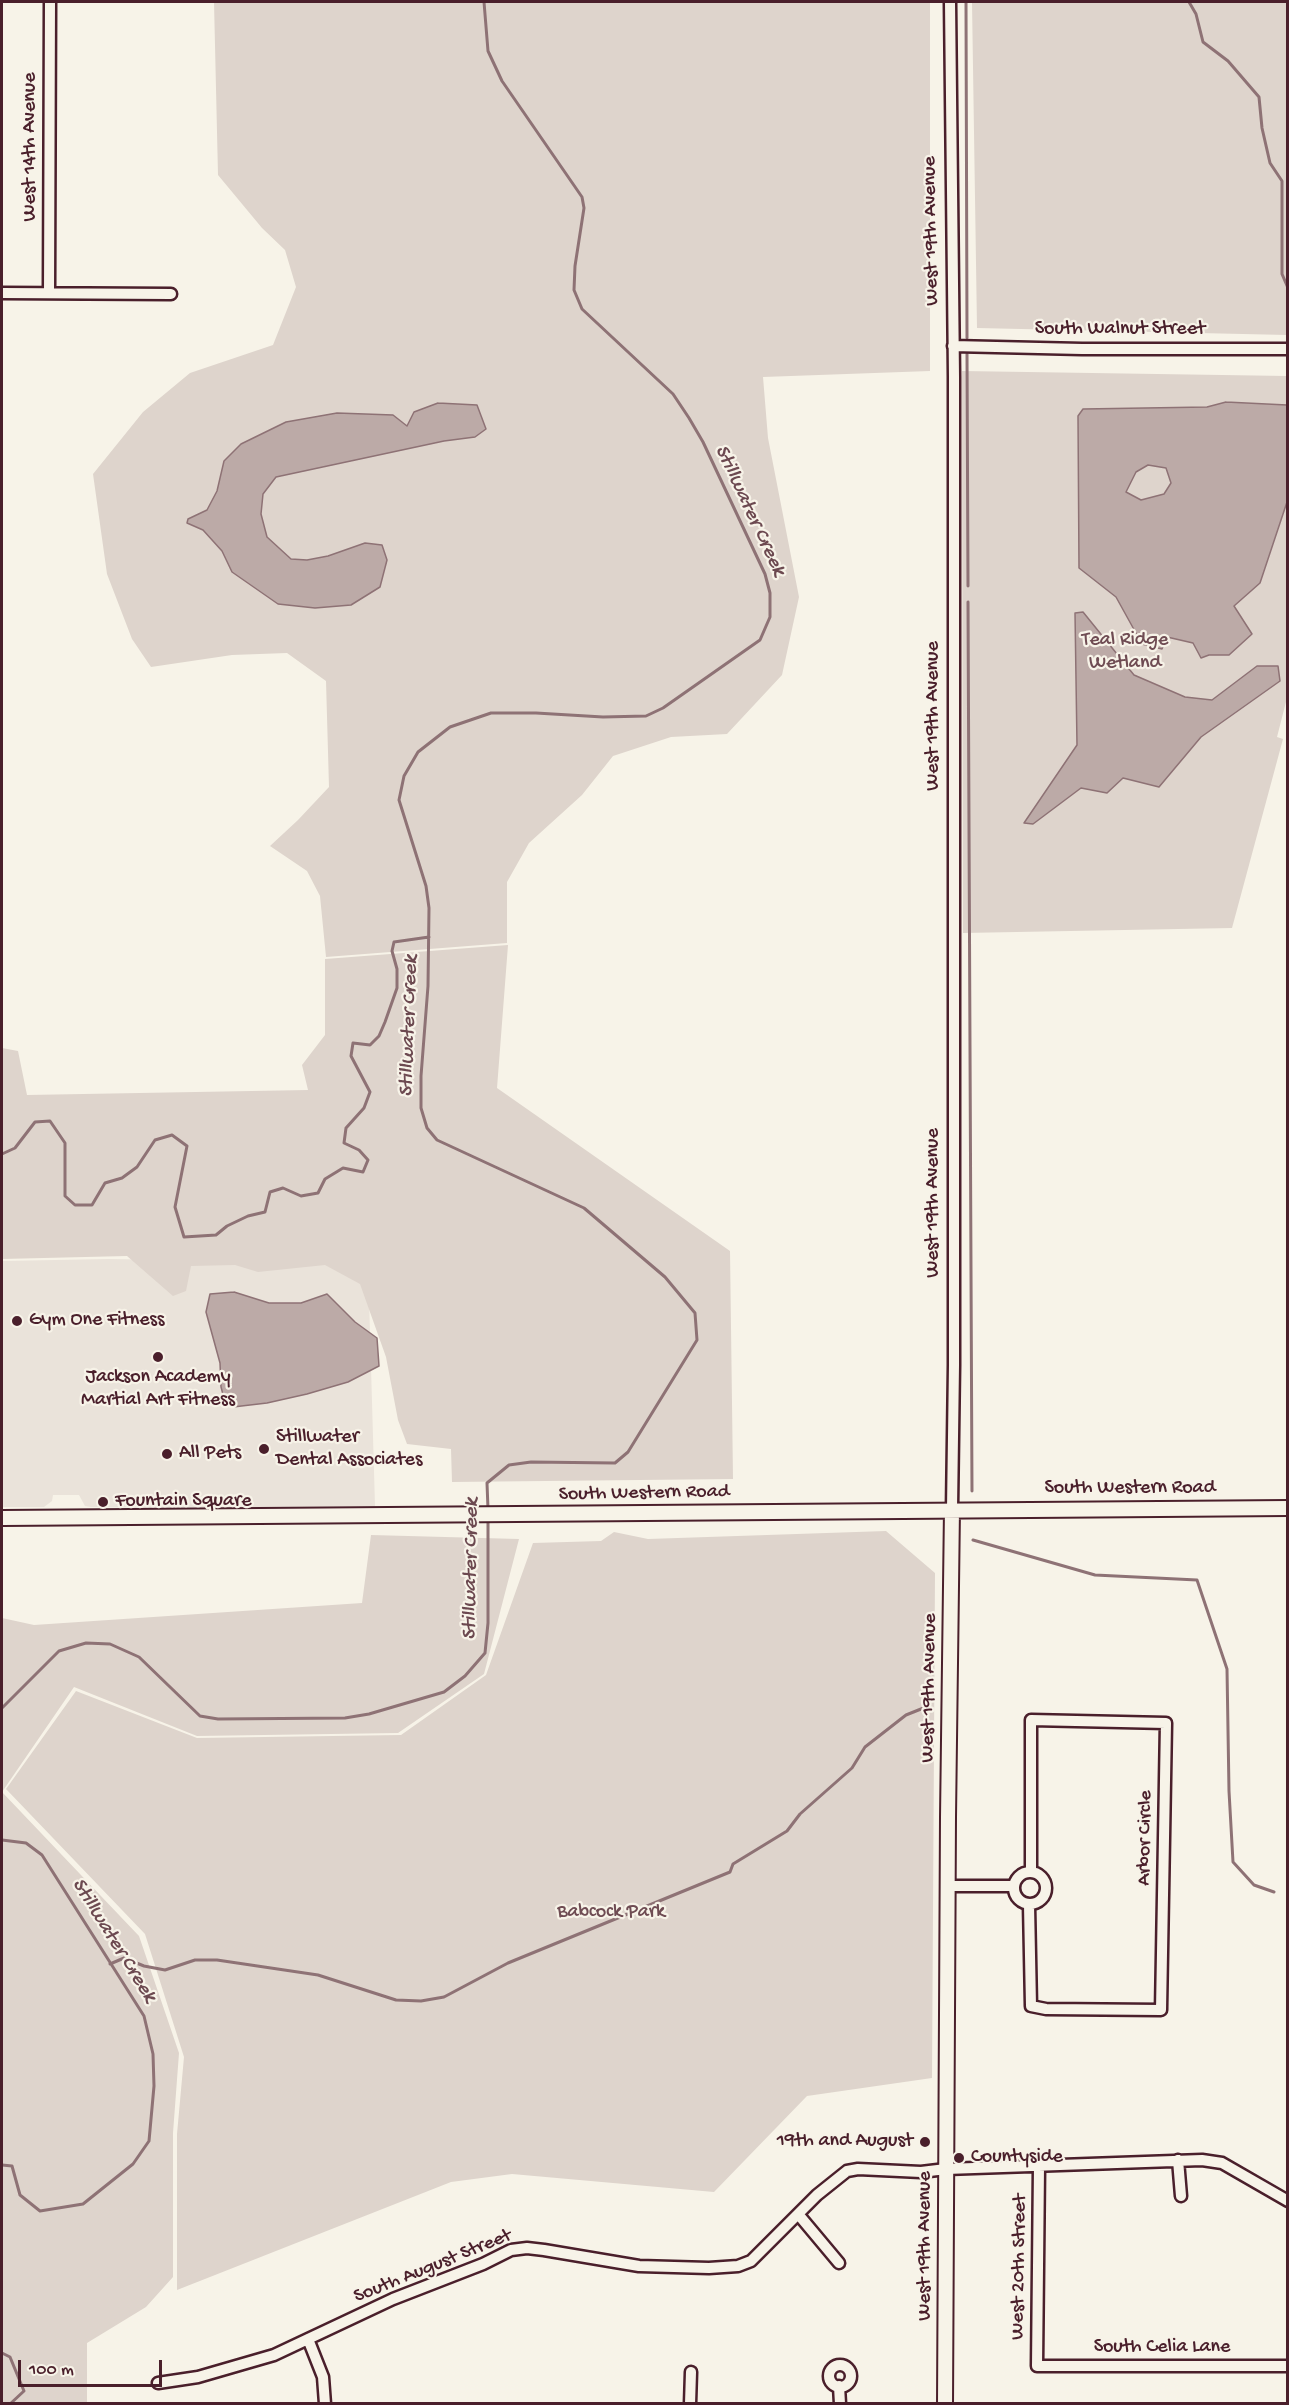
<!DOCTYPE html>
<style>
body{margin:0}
#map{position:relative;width:1289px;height:2405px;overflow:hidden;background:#f7f3e8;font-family:"Gochi Hand",sans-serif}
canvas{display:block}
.frame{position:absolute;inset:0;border:3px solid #4a1f2b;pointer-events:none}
.scale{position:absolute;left:18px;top:2360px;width:144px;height:27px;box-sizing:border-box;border:3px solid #4a1f2b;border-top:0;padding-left:8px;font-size:18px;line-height:21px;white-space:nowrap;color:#4a1f2b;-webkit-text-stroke:4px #f7f3e8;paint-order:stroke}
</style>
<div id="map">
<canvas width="1289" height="2405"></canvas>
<div class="frame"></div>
<div class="scale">100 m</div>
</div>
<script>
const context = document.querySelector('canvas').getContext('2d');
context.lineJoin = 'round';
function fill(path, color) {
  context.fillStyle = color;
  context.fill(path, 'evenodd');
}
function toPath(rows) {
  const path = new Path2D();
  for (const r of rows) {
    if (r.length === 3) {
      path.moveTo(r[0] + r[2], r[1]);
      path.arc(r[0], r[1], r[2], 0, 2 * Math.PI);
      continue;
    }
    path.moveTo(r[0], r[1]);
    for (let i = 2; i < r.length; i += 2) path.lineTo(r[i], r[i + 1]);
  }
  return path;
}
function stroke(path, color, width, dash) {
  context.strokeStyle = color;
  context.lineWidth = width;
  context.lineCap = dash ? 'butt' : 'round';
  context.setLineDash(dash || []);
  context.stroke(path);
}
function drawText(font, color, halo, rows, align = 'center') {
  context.font = font + ' "Gochi Hand",sans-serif';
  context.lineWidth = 4.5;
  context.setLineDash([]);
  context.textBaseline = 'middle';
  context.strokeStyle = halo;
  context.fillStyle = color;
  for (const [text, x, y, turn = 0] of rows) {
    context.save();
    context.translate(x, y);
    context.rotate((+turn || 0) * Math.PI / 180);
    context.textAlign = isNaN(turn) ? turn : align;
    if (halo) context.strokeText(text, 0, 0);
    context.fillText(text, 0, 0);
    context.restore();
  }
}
fill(toPath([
 [108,1259,368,1263,375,1506,161,1508,91,1507,85,1506,79,1495,53,1495,52,1501,44,1507,2,1507,2,1261]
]), '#eae3da');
fill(toPath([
 [214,2,930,2,930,371,763,377,768,438,799,597,782,675,727,734,671,737,613,756,582,795,529,843,507,882,507,943,326,957,320,896,307,871,270,846,298,820,329,787,326,681,287,653,232,655,151,667,132,639,107,574,93,474,143,412,190,373,273,345,296,287,285,250,262,228,218,175],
 [972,2,1287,2,1287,335,977,328],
 [962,371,1287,376,1288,694,1277,737,1283,739,1232,928,963,933],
 [508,945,497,1088,730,1251,733,1479,452,1482,451,1449,407,1444,398,1420,386,1357,360,1284,325,1265,258,1272,235,1265,191,1266,186,1291,173,1296,127,1256,2,1259,2,1048,18,1051,27,1095,308,1090,302,1065,325,1035,325,959],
 [886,1531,935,1573,932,2078,807,2096,714,2192,512,2174,451,2182,177,2290,177,2134,184,2057,145,1934,6,1789,76,1691,197,1738,401,1735,486,1675,533,1543,601,1541,614,1532,648,1539],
 [371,1535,519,1539,484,1674,398,1733,197,1736,74,1687,2,1792,139,1936,179,2053,173,2133,173,2277,146,2307,87,2343,87,2403,2,2403,2,1618,34,1625,362,1603]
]), '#ded4cc');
const water = toPath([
 [1226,402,1287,405,1287,502,1260,583,1234,606,1252,634,1229,655,1209,655,1201,658,1193,643,1167,637,1162,649,1142,644,1116,597,1079,568,1078,416,1083,409,1207,407,1226,402],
 [1148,465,1166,468,1171,483,1164,494,1141,500,1126,492,1136,472,1148,465],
 [438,403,477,405,486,429,475,437,444,441,276,477,263,494,261,514,267,537,291,559,307,560,328,556,365,543,382,545,387,560,380,587,351,605,315,608,278,604,232,572,222,551,203,530,187,523,188,519,207,510,217,491,224,461,241,444,286,422,337,413,393,415,407,426,414,412,438,403],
 [1083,612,1134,675,1185,697,1212,700,1257,666,1278,666,1280,681,1201,737,1159,787,1123,778,1107,793,1081,788,1033,824,1024,823,1077,745,1075,613,1083,612],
 [234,1292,269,1303,301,1303,327,1294,355,1322,377,1338,379,1366,348,1382,307,1394,267,1403,233,1407,225,1402,221,1387,220,1363,206,1312,210,1294,234,1292]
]);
fill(water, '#bcaaa7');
stroke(water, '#8e7275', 1.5);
stroke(toPath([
 [484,2,488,51,502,81,582,197,584,208,575,266,574,290,582,309,673,394,689,418,703,442,765,574,770,593,770,617,760,640,663,708,646,716,603,717,536,713,491,713,450,727,418,752,404,776,399,800,426,886,429,908,428,986,421,1076,421,1108,427,1128,437,1140,584,1208,665,1277,695,1313,697,1340,628,1452,615,1463,531,1462,509,1465,487,1483,488,1509],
 [966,2,967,338],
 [1189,2,1196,14,1203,42,1228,61,1259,97,1262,128,1270,163,1282,181,1282,274,1288,288],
 [967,354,968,586],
 [968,602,972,1491],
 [2,1154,15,1148,35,1122,50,1121,65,1143,65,1196,75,1205,92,1205,105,1183,122,1178,137,1167,155,1140,172,1135,187,1146,175,1207,184,1237,216,1235,227,1226,248,1216,265,1212,270,1192,283,1188,301,1196,318,1193,325,1179,343,1168,363,1172,368,1160,359,1150,344,1143,346,1128,364,1108,370,1092,351,1056,353,1043,370,1045,379,1036,385,1022,397,988,397,969,392,951,394,942,429,937],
 [973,1540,1095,1575,1197,1580,1227,1669,1229,1791,1233,1862,1254,1885,1274,1892],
 [2,1708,59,1651,86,1643,110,1644,139,1657,200,1716,218,1719,345,1718,369,1714,444,1692,465,1676,485,1653,488,1623,488,1519],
 [2,1840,26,1843,42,1855,144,2016,153,2054,154,2086,149,2141,133,2164,83,2204,40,2211,20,2195,12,2166,2,2165],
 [110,1964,124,1958,144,1966,165,1970,195,1960,217,1960,318,1975,396,2000,421,2001,444,1997,508,1963,730,1872,733,1864,787,1831,800,1814,852,1768,865,1747,906,1715,926,1707],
 [2,2353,10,2357,24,2391,10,2404]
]), '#8e7275', 3);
const street = toPath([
 [950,2,954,377,954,1365,952,1509],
 [2,293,171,294],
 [49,293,50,2],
 [953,346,1082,349,1288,349],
 [1030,1888,16],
 [948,1886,1014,1886],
 [1029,1905,1031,2006,1046,2009,1161,2010,1166,1723,1031,1720,1031,1872],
 [1178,2160,1181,2196],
 [1039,2167,1037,2366,1288,2366],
 [798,2214,839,2263],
 [308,2339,323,2377,325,2404],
 [840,2376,11],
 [158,2383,198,2377,274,2355,393,2299,483,2264,511,2250,527,2248,544,2250,639,2266,709,2268,738,2266,751,2261,817,2195,847,2171,858,2169,921,2172,946,2169,1202,2160,1222,2163,1288,2201],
 [839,2386,840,2404],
 [690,2404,691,2372]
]);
const secondary = toPath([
 [2,1518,1288,1508],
 [945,2404,948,1817,952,1509]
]);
stroke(street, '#4a1f2b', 15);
stroke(secondary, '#4a1f2b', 18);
stroke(street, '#f7f3e8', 10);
stroke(secondary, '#f7f3e8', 14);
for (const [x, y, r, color] of [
 [17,1321,6,"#4a1f2b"],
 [158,1357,6,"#4a1f2b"],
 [264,1449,6,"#4a1f2b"],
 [167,1454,6,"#4a1f2b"],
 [103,1502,6,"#4a1f2b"],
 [925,2142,6,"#4a1f2b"],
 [959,2158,6,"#4a1f2b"]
]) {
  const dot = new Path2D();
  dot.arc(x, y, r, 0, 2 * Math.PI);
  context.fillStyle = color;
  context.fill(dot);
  stroke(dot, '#f7f3e8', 2);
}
drawText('20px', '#4a1f2b', '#f7f3e8', [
 ["West 14th Avenue",31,147,-90],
 ["West 19th Avenue",932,231,-91],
 ["South Walnut Street",1120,330],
 ["West 19th Avenue",934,716,-90],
 ["West 19th Avenue",934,1203,-90],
 ["South Western Road",1130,1489],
 ["South Western Road",644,1494,-1],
 ["West 19th Avenue",930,1688,-89],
 ["Arbor Circle",1146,1838,-89],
 ["West 19th Avenue",926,2246,-90],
 ["South August Street",433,2267,-22],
 ["West 20th Street",1020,2267,-89],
 ["South Celia Lane",1162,2348]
]);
drawText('20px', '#6f4c53', '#f7f3e8', [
 ["Teal Ridge",1125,641],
 ["Wetland",1125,664],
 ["Babcock Park",611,1913]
]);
drawText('20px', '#4a1f2b', '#f7f3e8', [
 ["Gym One Fitness",29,1321],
 ["Jackson Academy",158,1378,"center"],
 ["Martial Art Fitness",158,1401,"center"],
 ["Stillwater",276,1438],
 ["Dental Associates",276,1461],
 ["All Pets",179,1454],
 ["Fountain Square",115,1502],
 ["19th and August",913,2142,"right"],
 ["Countyside",971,2158]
], 'left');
drawText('italic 21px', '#6c4950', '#f7f3e8', [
 ["Stillwater Creek",749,511,65],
 ["Stillwater Creek",410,1026,-88],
 ["Stillwater Creek",472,1569,-89],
 ["Stillwater Creek",113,1941,58]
]);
</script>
